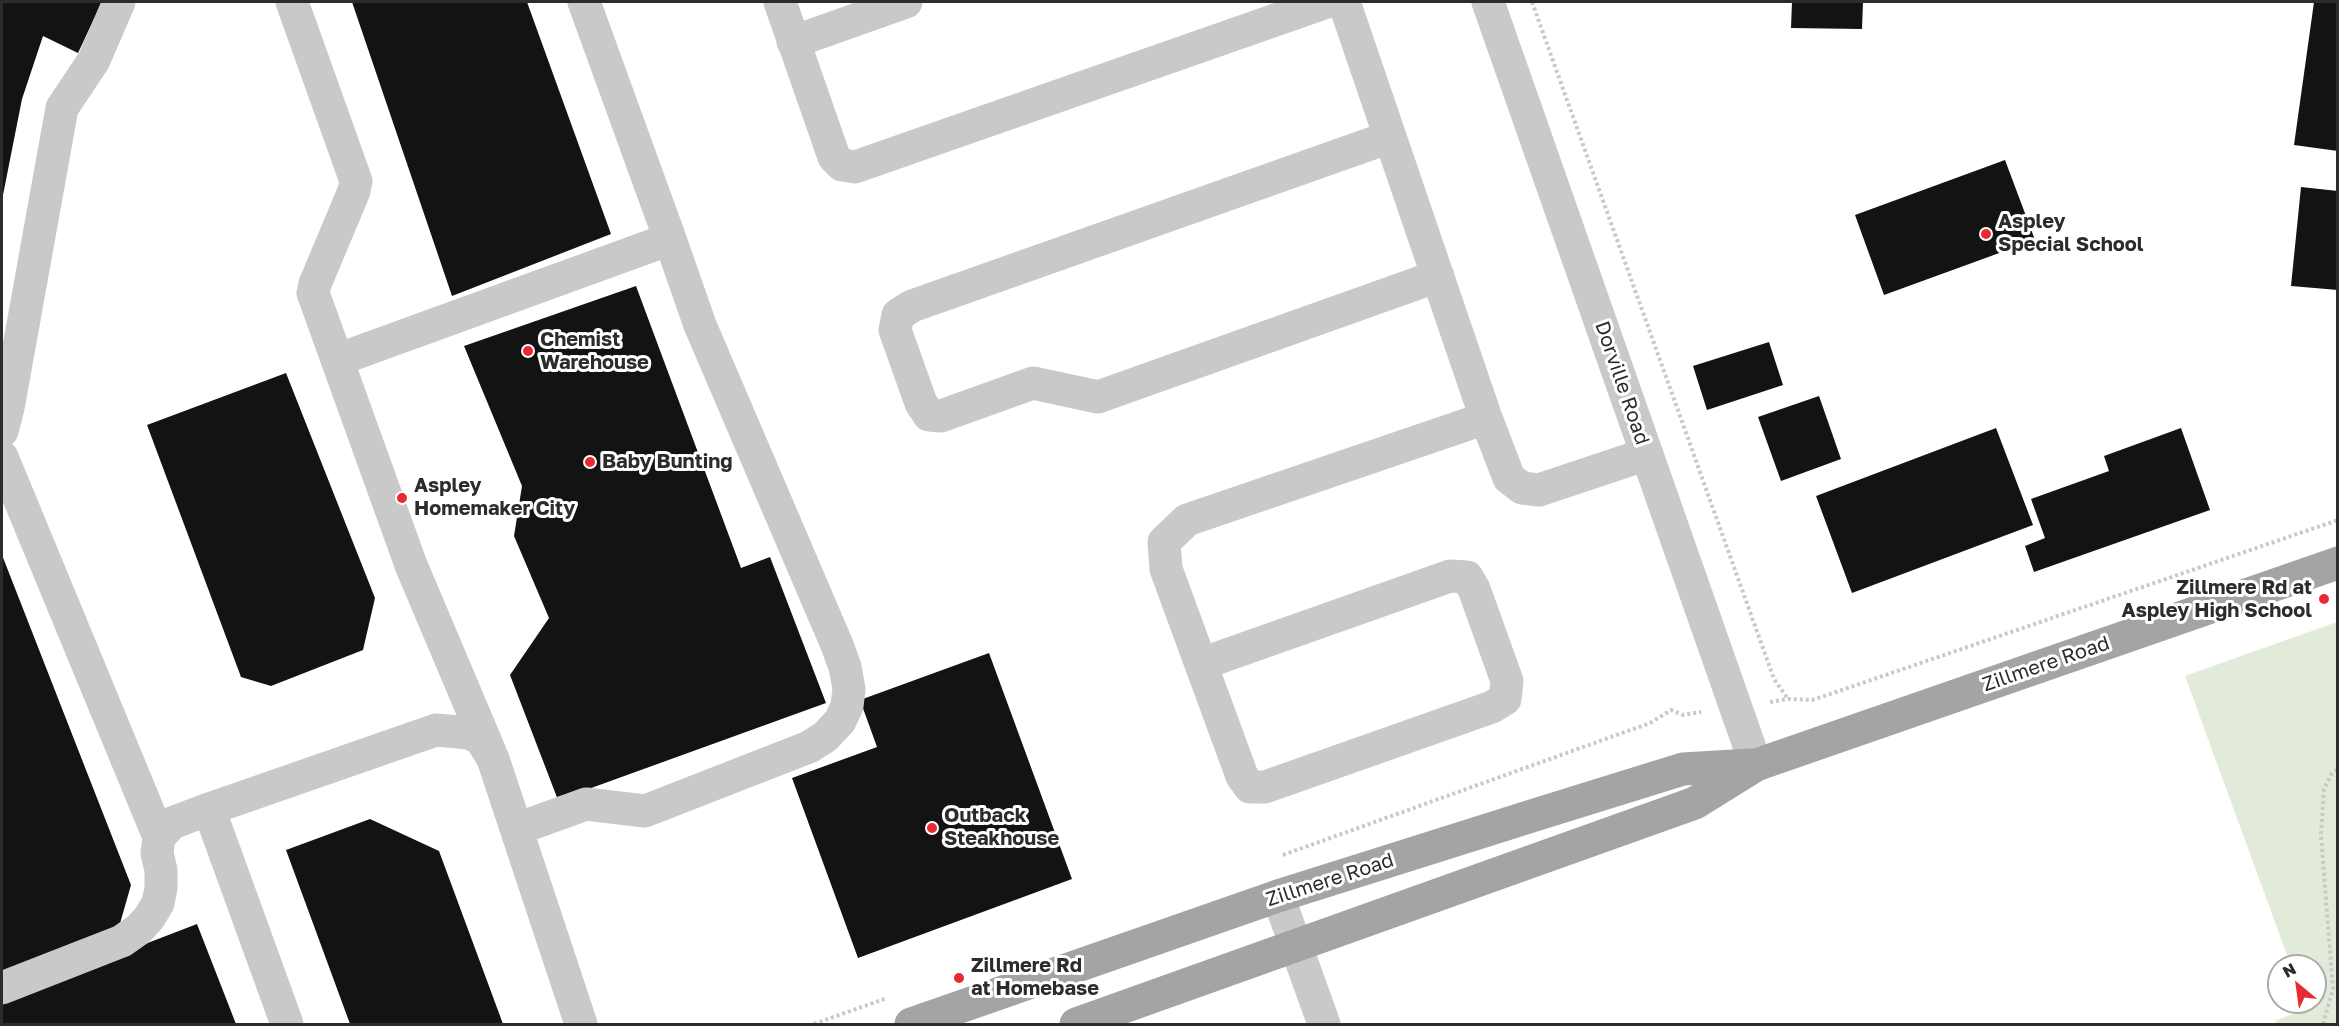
<!DOCTYPE html>
<style>
body{margin:0}
#map{position:relative;width:2339px;height:1026px;overflow:hidden;background:#fff;font-family:"Golos Text",sans-serif}
canvas{display:block}
.frame{position:absolute;inset:0;border:3px solid #2c2c2c;pointer-events:none}
.north{position:absolute;left:2267px;top:954px;width:60px;height:60px;box-sizing:border-box;background:#fff;border:2px solid #ababab;border-radius:50%;rotate:331deg;font-size:16px;font-weight:700;line-height:24px;text-align:center;color:#2c2c2c}
.north::after{content:'';display:block;margin:auto;width:21px;height:27px;background:#e82a34;clip-path:polygon(50% 0,100% 100%,50% 72%,0 100%)}
</style>
<div id="map">
<canvas width="2339" height="1026"></canvas>
<div class="frame"></div>
<div class="north">N</div>
</div>
<script>
const context = document.querySelector('canvas').getContext('2d');
context.lineJoin = 'round';
function fill(path, color) {
  context.fillStyle = color;
  context.fill(path, 'evenodd');
}
function toPath(rows) {
  const path = new Path2D();
  for (const r of rows) {
    path.moveTo(r[0], r[1]);
    for (let i = 2; i < r.length; i += 2) path.lineTo(r[i], r[i + 1]);
  }
  return path;
}
function stroke(path, color, width, dash) {
  context.strokeStyle = color;
  context.lineWidth = width;
  context.lineCap = dash ? 'butt' : 'round';
  context.setLineDash(dash || []);
  context.stroke(path);
}
function drawText(font, color, halo, rows, align = 'center') {
  context.font = font + ' "Golos Text",sans-serif';
  context.lineWidth = 6;
  context.setLineDash([]);
  context.textBaseline = 'middle';
  context.strokeStyle = halo;
  context.fillStyle = color;
  for (const [text, x, y, turn = 0] of rows) {
    context.save();
    context.translate(x, y);
    context.rotate((+turn || 0) * Math.PI / 180);
    context.textAlign = isNaN(turn) ? turn : align;
    if (halo) context.strokeText(text, 0, 0);
    context.fillText(text, 0, 0);
    context.restore();
  }
}
fill(toPath([
 [2337,622,2337,1024,2277,1024,2275,1021,2306,1009,2304,1002,2315,1002,2315,966,2291,966,2185,676]
]), '#e2ebd9');
fill(toPath([
 [2,2,102,2,78,53,43,36,22,99,3,195],
 [352,2,527,2,611,234,452,296],
 [1792,2,1863,2,1862,29,1791,28],
 [2314,2,2338,2,2338,151,2294,145],
 [2005,160,2035,240,1884,295,1855,215],
 [2301,187,2338,191,2338,290,2291,286],
 [636,286,741,568,770,557,826,703,558,800,510,675,549,618,514,536,522,486,464,346],
 [1769,342,1783,385,1707,410,1693,366],
 [286,373,375,598,363,650,271,686,241,677,147,425],
 [1819,396,1841,459,1781,481,1758,417],
 [1996,428,2033,525,1852,593,1816,496],
 [2181,428,2210,510,2034,572,2025,546,2045,538,2031,499,2109,471,2104,456],
 [2,555,131,885,119,927,2,974],
 [989,653,1072,879,858,958,792,778,877,747,860,700],
 [370,819,439,851,503,1024,350,1024,286,850],
 [197,924,236,1024,2,1024,2,999]
]), '#131313');
stroke(toPath([
 [1532,2,1774,679,1788,699],
 [1770,702,1788,699,1812,700,1839,691,2338,520],
 [1283,855,1650,723,1671,710,1683,715,1701,712],
 [814,1024,887,998],
 [2323,1024,2333,989,2321,835,2324,789,2332,773,2338,769]
]), '#c9c9c9', 4, [3, 3]);
stroke(toPath([
 [292,2,356,181,354,191,315,284,313,293,411,565,490,752],
 [780,2,834,157,842,165,855,167,1327,2],
 [1344,2,1486,418,1509,478,1522,488,1539,490,1647,454],
 [1488,2,1756,765],
 [793,42,906,2],
 [1390,137,912,306,898,315,895,330,921,403,929,415,941,416,1033,383,1098,397,1438,276],
 [337,360,670,239,584,2],
 [2,431,8,408,62,108,94,60,119,2],
 [2,457,159,837],
 [1201,664,1450,576,1467,577,1474,589,1507,681,1505,699,1492,707,1265,787,1250,787,1242,776,1166,569,1164,542,1187,520,1486,418],
 [517,829,586,804,645,811,809,747,825,737,840,721,847,706,849,689,845,667,837,645,700,325,670,239],
 [1278,896,1324,1024],
 [2,988,122,941,139,929,149,918,158,903,161,888,161,870,157,853,159,837,172,823,209,809],
 [287,1024,209,809,436,730,469,733,481,739,493,759,581,1024]
]), '#c9c9c9', 33);
stroke(toPath([
 [911,1024,1278,896,1538,814,1683,769,1751,765],
 [1076,1024,1695,803,1756,765,2338,563]
]), '#a4a4a4', 33);
for (const [x, y, r, color] of [
 [1986,234,6,"#e82a34"],
 [528,351,6,"#e82a34"],
 [590,462,6,"#e82a34"],
 [402,498,6,"#e82a34"],
 [2324,599,6,"#e82a34"],
 [932,828,6,"#e82a34"],
 [959,978,6,"#e82a34"]
]) {
  const dot = new Path2D();
  dot.arc(x, y, r, 0, 2 * Math.PI);
  context.fillStyle = color;
  context.fill(dot);
  stroke(dot, '#fff', 2);
}
drawText('bold 20px', '#2c2c2c', '#fff', [
 ["Aspley",1998,222],
 ["Special School",1998,245],
 ["Chemist",540,340],
 ["Warehouse",540,363],
 ["Baby Bunting",602,462],
 ["Aspley",414,486],
 ["Homemaker City",414,509],
 ["Zillmere Rd at",2312,588,"right"],
 ["Aspley High School",2312,611,"right"],
 ["Outback",944,816],
 ["Steakhouse",944,839],
 ["Zillmere Rd",971,966],
 ["at Homebase",971,989]
], 'left');
drawText('20px', '#2c2c2c', '#fff', [
 ["Dorville Road",1622,383,71],
 ["Zillmere Road",2046,664,-19],
 ["Zillmere Road",1330,880,-18]
]);
</script>
